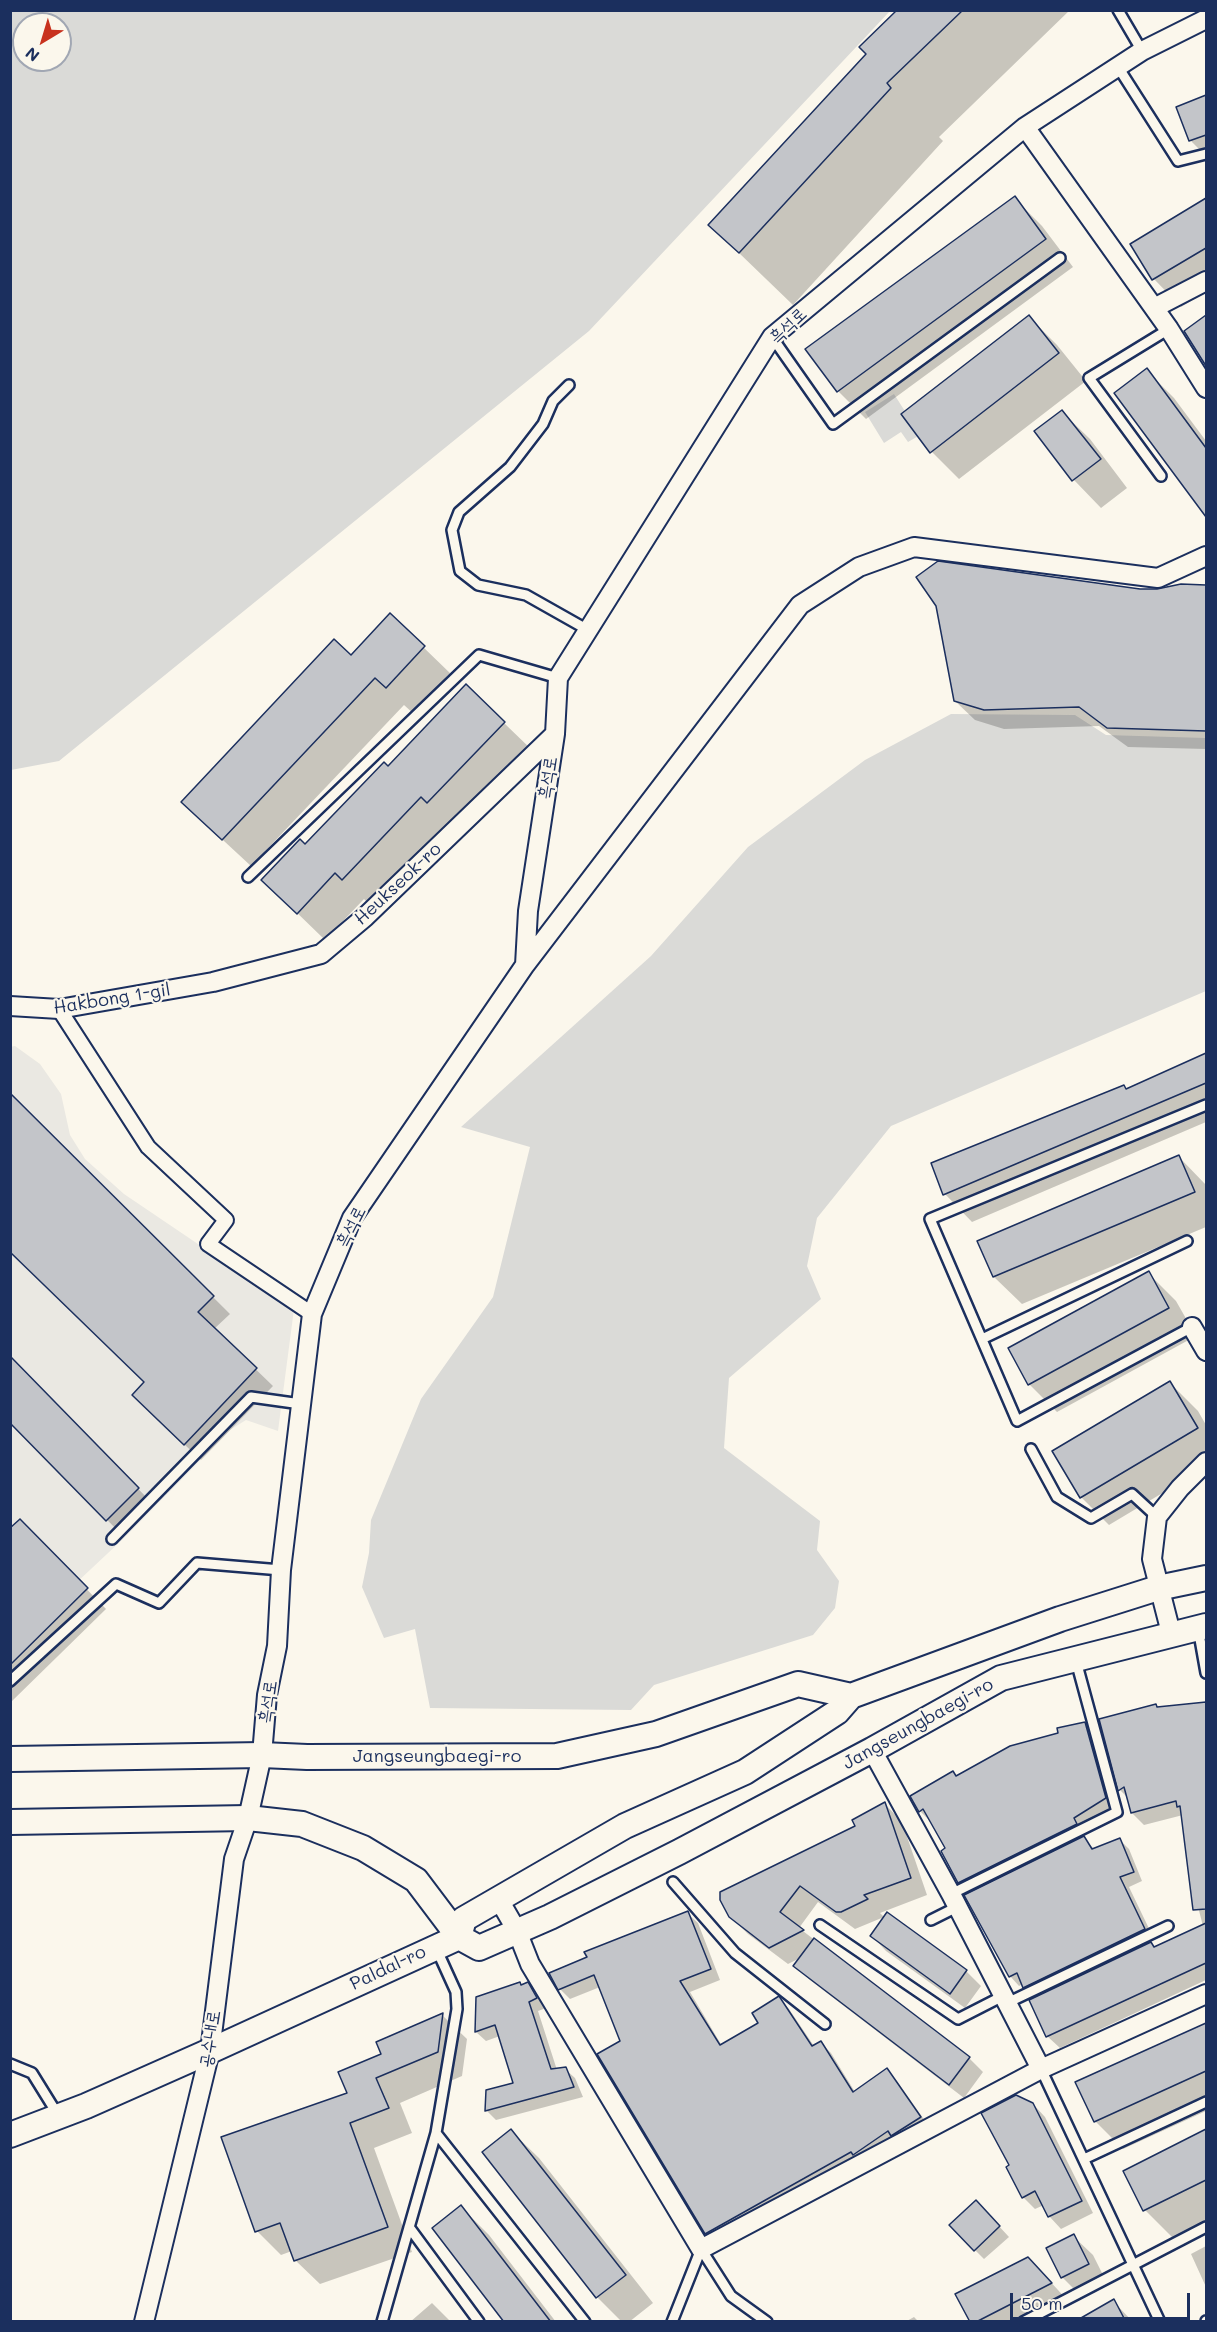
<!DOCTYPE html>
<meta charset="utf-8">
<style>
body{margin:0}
#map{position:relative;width:1217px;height:2332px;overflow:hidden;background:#fbf7ec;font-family:Mali,sans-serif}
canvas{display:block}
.frame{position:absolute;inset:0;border:12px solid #1b2f5e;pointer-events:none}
.north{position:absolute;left:12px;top:12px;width:60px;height:60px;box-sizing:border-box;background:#fbf7ec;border:2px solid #a1a7b3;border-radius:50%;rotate:218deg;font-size:16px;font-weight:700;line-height:24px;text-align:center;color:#1b2f5e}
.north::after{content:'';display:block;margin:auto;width:21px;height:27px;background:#c8321e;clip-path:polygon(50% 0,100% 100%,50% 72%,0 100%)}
.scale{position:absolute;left:1010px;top:2293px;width:180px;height:27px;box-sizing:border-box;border:3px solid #1b2f5e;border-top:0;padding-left:8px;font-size:18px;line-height:21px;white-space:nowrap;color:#1b2f5e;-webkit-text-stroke:4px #fbf7ec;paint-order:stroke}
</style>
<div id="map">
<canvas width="1217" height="2332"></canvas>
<div class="frame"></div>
<div class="north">N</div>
<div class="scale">50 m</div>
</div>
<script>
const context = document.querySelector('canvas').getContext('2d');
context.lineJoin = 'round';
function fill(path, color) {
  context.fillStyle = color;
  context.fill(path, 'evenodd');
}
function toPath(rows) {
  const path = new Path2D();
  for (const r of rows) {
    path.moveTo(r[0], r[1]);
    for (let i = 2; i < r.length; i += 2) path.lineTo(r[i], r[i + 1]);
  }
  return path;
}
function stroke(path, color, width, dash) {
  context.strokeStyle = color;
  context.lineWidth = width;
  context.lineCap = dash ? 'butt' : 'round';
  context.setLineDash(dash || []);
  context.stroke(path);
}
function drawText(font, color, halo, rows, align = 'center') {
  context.font = font + ' Mali,"Poor Story",sans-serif';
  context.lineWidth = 4.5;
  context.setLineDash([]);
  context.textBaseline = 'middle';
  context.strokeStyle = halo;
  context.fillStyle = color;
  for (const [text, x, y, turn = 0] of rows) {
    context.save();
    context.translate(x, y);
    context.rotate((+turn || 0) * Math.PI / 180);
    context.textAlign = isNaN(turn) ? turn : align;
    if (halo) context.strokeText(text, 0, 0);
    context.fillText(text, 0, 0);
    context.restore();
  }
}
fill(toPath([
 [15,1046,40,1064,61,1094,70,1135,85,1159,124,1194,294,1309,278,1431,246,1420,230,1430,123,1539,11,1644,10,1047]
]), '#eae8e2');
fill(toPath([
 [11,10,890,10,890,11,589,331,59,761,11,770],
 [24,24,60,24,60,60,24,60],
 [894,394,920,435,908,442,901,432,884,443,865,412],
 [951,714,1075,715,1106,735,1206,738,1206,991,891,1126,817,1218,807,1266,821,1299,729,1378,724,1448,820,1521,817,1550,839,1581,835,1608,813,1635,654,1685,631,1710,430,1708,415,1629,384,1638,362,1587,369,1553,371,1520,421,1399,493,1297,530,1147,461,1127,651,956,748,847,865,760]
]), '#dadad7');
fill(toPath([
 [900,10,1070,10,939,137,943,141,793,305,710,225,868,54],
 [1206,97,1206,156,1191,141,1178,108],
 [1014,198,1042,226,1073,267,866,419,838,391],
 [1206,199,1206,292,1181,307,1154,279,1132,245],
 [1029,317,1057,345,1086,381,959,479,932,452],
 [1206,317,1206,362,1186,331],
 [1146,370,1174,398,1206,441,1206,514,1116,393],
 [1062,412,1090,439,1127,488,1101,508,1074,480,1036,432],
 [1181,585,1206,586,1206,749,1128,747,1099,726,1004,729,975,720,955,701,1140,590,1157,591],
 [390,615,452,675,415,715,404,705,251,866,211,829,351,657],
 [504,723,532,750,371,906,364,899,325,940,291,907,305,846,388,768],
 [1206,1055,1206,1122,972,1222,945,1194,933,1164,1124,1086,1127,1090],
 [10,1095,230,1314,214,1329,273,1386,201,1460,150,1412,146,1382],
 [1179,1157,1206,1185,1206,1227,1022,1304,994,1277],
 [1148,1273,1176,1301,1196,1336,1057,1412,1029,1384],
 [10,1358,153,1504,121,1534,10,1421],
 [1170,1383,1198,1411,1206,1425,1206,1467,1109,1525,1081,1497],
 [20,1521,106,1609,10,1703,10,1530],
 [1206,1703,1206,1980,1060,2048,1047,2036,1036,1998,1023,1984,1019,1986,1010,1976,970,1894,959,1882,947,1849,929,1820,920,1811,953,1773,957,1777,1085,1723,1095,1733,1115,1808,1083,1828,1086,1834,1082,1836,1095,1850,1119,1839,1129,1849,1142,1881,1129,1887,1154,1939,1149,1942,1156,1948,1203,1926,1192,1884,1183,1815,1144,1825,1132,1813,1129,1799,1120,1790,1101,1721,1158,1708],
 [885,1804,902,1822,927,1895,880,1913,884,1917,855,1929,818,1902,799,1928,969,2058,983,2072,964,2098,810,1980,795,1966,802,1957,788,1964,748,1934,730,1916],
 [687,1913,698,1923,720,1980,690,1992,722,2046,760,2023,779,1998,789,2009,814,2046,821,2043,831,2053,855,2092,887,2070,897,2081,930,2128,717,2243,706,2233,600,1987,570,1999,560,1989],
 [887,1914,966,1971,981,1986,965,2008,886,1951,872,1936],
 [527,1984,546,2008,538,2011,557,2070,565,2069,575,2078,583,2097,496,2120,487,2111,487,2091,515,2084,500,2036,486,2041,476,2032,478,1998],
 [442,2015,467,2039,462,2076,400,2103,412,2133,374,2148,412,2252,320,2284,295,2260,292,2251,281,2255,257,2231,349,2093,383,2054],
 [1206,2025,1206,2111,1123,2149,1095,2121,1077,2083],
 [1033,2104,1045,2117,1093,2213,1061,2229,1049,2216,1044,2205,1035,2209,1023,2197,1011,2166],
 [511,2131,539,2158,653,2303,629,2322,622,2322,597,2297],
 [1206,2131,1206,2221,1173,2238,1145,2210,1125,2171],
 [461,2207,489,2235,556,2322,506,2322],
 [985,2211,1009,2237,984,2259,975,2250],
 [1073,2236,1093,2255,1107,2283,1081,2296,1062,2277],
 [1206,2246,1206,2287,1191,2254],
 [1047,2278,1069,2302,1032,2322,971,2322],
 [1113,2301,1133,2322,1077,2322],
 [432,2303,451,2322,410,2322],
 [914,2317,919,2322,905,2322]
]), '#0003');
const building = toPath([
 [897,10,963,10,887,83,891,88,739,253,708,225,866,54,859,47,897,10],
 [1206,95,1206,135,1189,141,1176,107,1206,95],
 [1015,196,1046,239,837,392,805,349,1015,196],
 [1206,198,1206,248,1152,280,1130,244,1206,198],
 [1029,315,1059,353,930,453,901,414,1029,315],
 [1206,315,1206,366,1184,331,1206,315],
 [1147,368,1206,448,1206,517,1114,393,1147,368],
 [1062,410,1101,459,1072,481,1034,431,1062,410],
 [938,561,1140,589,1157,589,1181,584,1206,585,1206,731,1107,728,1079,707,984,710,954,701,936,606,916,577,938,561],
 [390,613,425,646,386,688,375,678,222,840,181,802,334,639,351,655,390,613],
 [466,684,505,722,427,803,421,797,342,880,335,873,297,914,261,880,300,839,305,844,384,762,388,766,466,684],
 [1206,1053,1206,1083,943,1195,931,1163,1124,1085,1126,1089,1206,1053],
 [10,1093,214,1296,198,1312,257,1368,184,1445,132,1395,144,1382,10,1252,10,1093],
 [1179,1155,1195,1192,993,1277,977,1241,1179,1155],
 [1149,1271,1169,1308,1028,1385,1008,1348,1149,1271],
 [10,1356,139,1488,106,1521,10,1423,10,1356],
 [1170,1381,1198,1428,1080,1498,1052,1451,1170,1381],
 [20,1519,88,1588,10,1665,10,1528,20,1519],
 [1206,1702,1206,1909,1193,1910,1180,1806,1177,1807,1176,1801,1131,1813,1124,1787,1118,1791,1099,1719,1156,1704,1157,1707,1206,1702],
 [1085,1722,1106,1798,1074,1818,1077,1824,958,1883,941,1851,945,1848,923,1809,919,1812,910,1796,953,1771,956,1776,1010,1746,1058,1733,1057,1728,1085,1722],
 [885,1802,911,1878,864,1895,868,1899,841,1912,836,1912,800,1886,780,1912,804,1930,769,1948,729,1917,720,1900,720,1892,855,1826,852,1820,885,1802],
 [1084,1836,1092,1849,1120,1838,1134,1872,1120,1877,1145,1929,1023,1988,1017,1973,1009,1977,964,1895,1084,1836],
 [688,1911,711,1969,680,1981,720,2045,758,2023,752,2013,779,1996,812,2046,821,2041,853,2092,887,2068,921,2117,891,2136,888,2131,853,2155,851,2152,705,2234,597,2054,620,2041,594,1975,558,1990,549,1973,587,1957,584,1952,688,1911],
 [887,1912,967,1970,950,1994,870,1936,887,1912],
 [1206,1923,1206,1963,1046,2037,1029,2000,1151,1942,1154,1947,1206,1923],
 [814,1938,970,2057,949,2085,793,1966,814,1938],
 [520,1982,521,1985,528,1982,537,1998,529,2002,551,2069,566,2067,574,2087,485,2111,486,2090,513,2083,495,2025,475,2032,476,1997,520,1982],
 [443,2013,438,2052,376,2078,389,2108,350,2123,388,2227,294,2261,280,2223,255,2232,221,2137,347,2093,338,2072,381,2054,376,2042,443,2013],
 [1206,2023,1206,2071,1094,2122,1075,2082,1206,2023],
 [1016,2095,1033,2103,1082,2201,1048,2217,1035,2191,1022,2198,1006,2167,1009,2165,981,2113,1016,2095],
 [511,2129,626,2275,596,2298,482,2152,511,2129],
 [1206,2129,1206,2180,1143,2211,1123,2171,1206,2129],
 [976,2200,1000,2226,974,2251,949,2225,976,2200],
 [461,2205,551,2322,504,2322,432,2228,461,2205],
 [1074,2234,1089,2264,1061,2278,1046,2248,1074,2234],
 [1028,2257,1052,2283,976,2322,970,2322,955,2294,1028,2257],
 [1114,2299,1126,2322,1074,2322,1114,2299]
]);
fill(building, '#c3c5c9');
stroke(building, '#1b2f5e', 1.5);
const service = toPath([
 [1118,10,1142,51],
 [1118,67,1178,161,1206,154],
 [772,337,833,424,1060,258],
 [569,385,553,401,543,424,510,467,459,512,452,530,460,571,478,585,526,595,588,630],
 [1161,476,1089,378,1169,329],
 [248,877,479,655,558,678],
 [1192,1327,1017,1421,930,1219,1206,1105],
 [982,1339,1187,1241],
 [1031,1449,1057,1497,1091,1518,1132,1494,1157,1517],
 [112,1539,251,1397,301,1404],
 [1198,1628,1206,1673],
 [10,1681,116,1584,159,1603,197,1563,281,1570],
 [673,1882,735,1953,825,2024],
 [951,1894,1117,1812,1076,1661],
 [931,1920,957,1907],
 [820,1925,958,2019,1003,1996],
 [1007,2003,1168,1926],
 [10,2064,32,2073,58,2115],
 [1041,2069,1160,2322],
 [436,2133,585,2322],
 [1084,2159,1206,2102],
 [409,2227,479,2322],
 [701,2249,731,2296,767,2322],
 [382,2322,436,2133,457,2009,456,1992,436,1948],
 [672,2322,701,2249],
 [1023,2322,1206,2227],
 [1206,2322,1206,2321]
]);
const pedestrian = toPath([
 [59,1009,148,1147,226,1220,208,1244,312,1314]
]);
const minor = toPath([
 [1025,127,1169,329,1206,388],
 [1154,308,1206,281],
 [525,965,800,605,859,567,914,547,1158,578,1206,556],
 [10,1006,59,1009,213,982,321,954,365,917,555,734],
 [1192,1327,1206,1351],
 [1171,1633,1152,1559,1157,1517,1180,1488,1206,1462],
 [872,1750,951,1894,1041,2069],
 [498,1898,517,1931,530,1964,701,2249,1041,2069,1206,1994],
 [144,2322,210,2051,234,1859,248,1818,262,1755,267,1695,277,1646,281,1570,312,1314,352,1218,525,965,528,911,555,734,558,678,772,337,1025,127,1142,51,1206,19]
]);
const tertiary = toPath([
 [10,1759,262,1755,307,1757,557,1756,656,1734,798,1684,851,1696],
 [10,1822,248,1818,302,1824,363,1848,416,1880,459,1937,479,1948,550,1917,679,1852,872,1750,1001,1678,1206,1626],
 [459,1937,464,1919,625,1826,745,1772,837,1712,851,1696,1060,1619,1158,1588,1206,1578],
 [10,2135,86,2106,210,2051,459,1937]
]);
stroke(service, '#1b2f5e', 14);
stroke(pedestrian, '#1b2f5e', 18);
stroke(minor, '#1b2f5e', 22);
stroke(tertiary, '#1b2f5e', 28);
stroke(service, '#fbf7ec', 9);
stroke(pedestrian, '#fbf7ec', 14);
stroke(minor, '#fbf7ec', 18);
stroke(tertiary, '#fbf7ec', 24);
drawText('18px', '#1b2f5e', '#fbf7ec', [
 ["흑석로",788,326,-43],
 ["흑석로",548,778,-81],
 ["Heukseok-ro",398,884,-43],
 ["Hakbong 1-gil",112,999,-9],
 ["흑석로",351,1227,-63],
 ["흑석로",268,1702,-82],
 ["Jangseungbaegi-ro",918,1724,-29],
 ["Jangseungbaegi-ro",437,1756],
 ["Paldal-ro",388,1968,-25],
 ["공수내로",210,2039,-81]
]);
</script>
